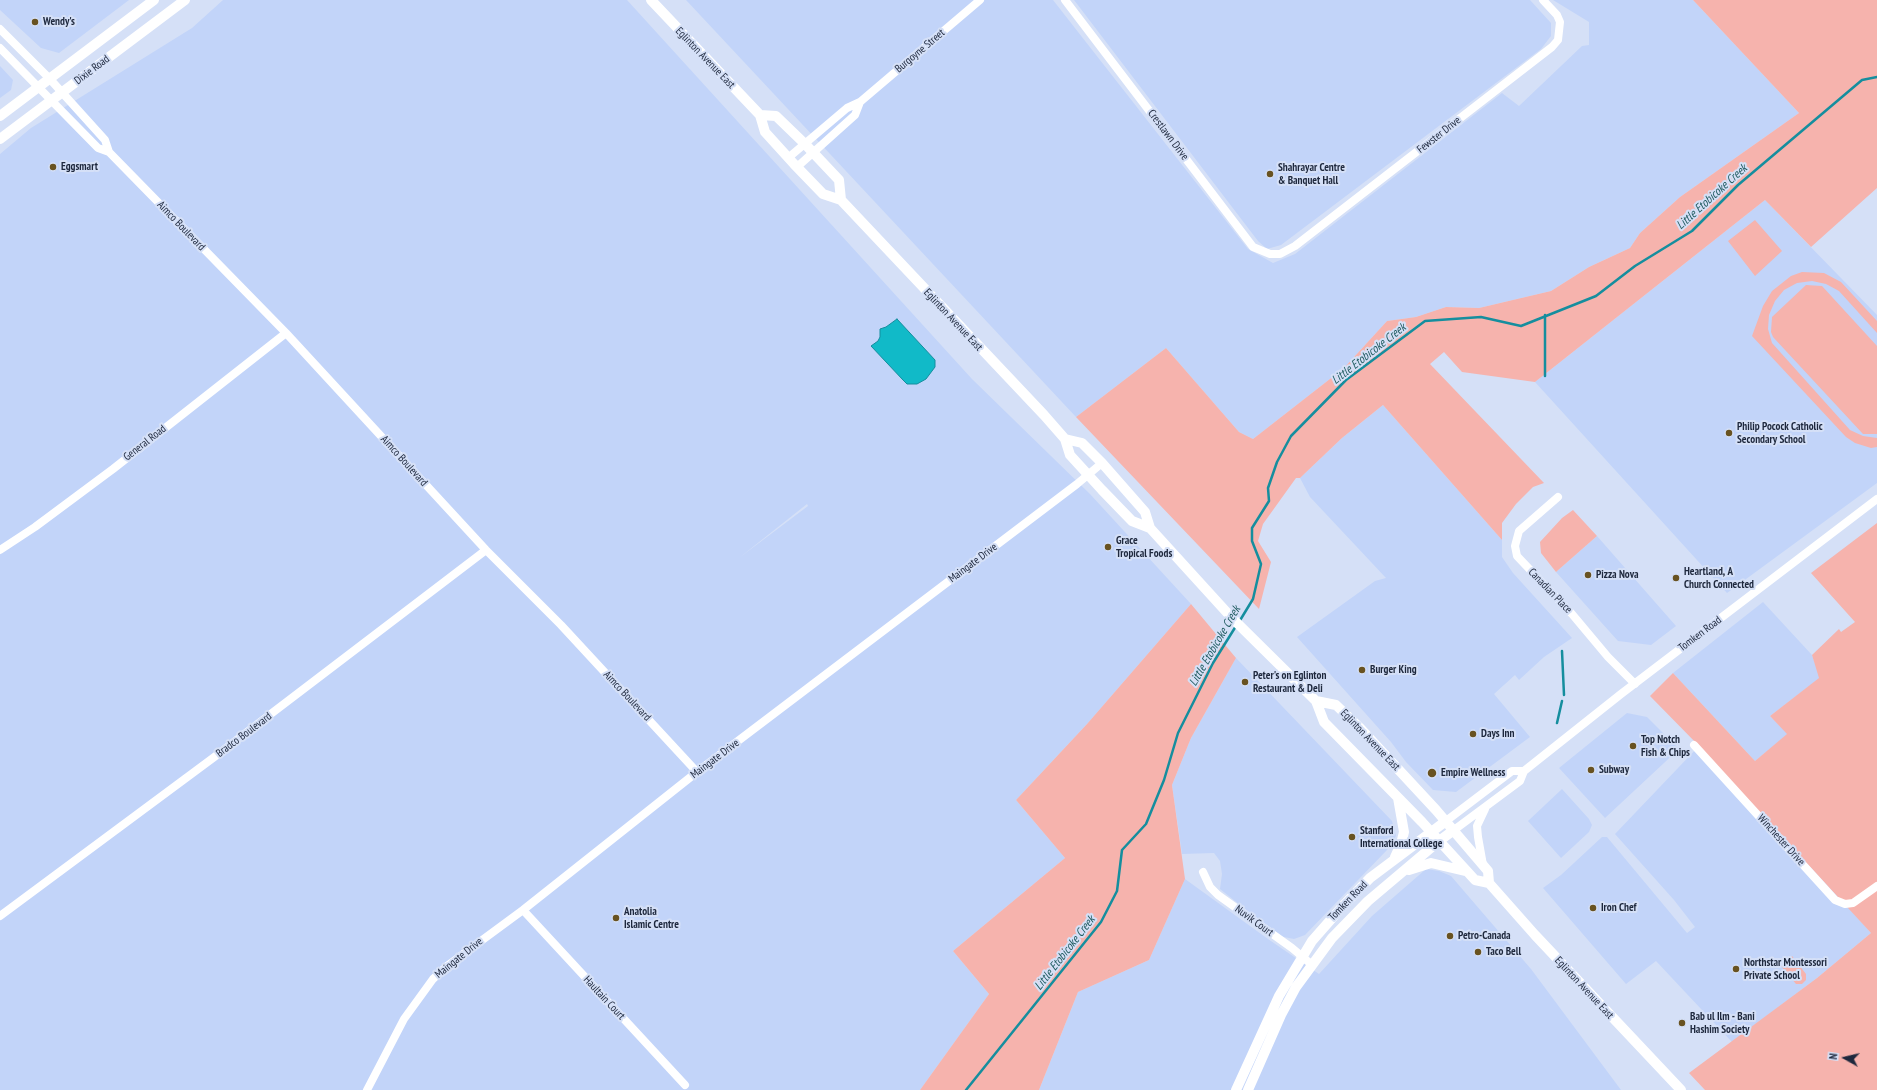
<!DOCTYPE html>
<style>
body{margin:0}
#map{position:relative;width:1877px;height:1090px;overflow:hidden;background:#d5e0f7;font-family:"PT Sans Narrow",sans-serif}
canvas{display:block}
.north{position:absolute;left:1825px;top:1038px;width:40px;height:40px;-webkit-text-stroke:3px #d5e0f7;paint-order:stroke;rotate:278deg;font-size:11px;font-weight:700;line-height:16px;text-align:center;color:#1e283d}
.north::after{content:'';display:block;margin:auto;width:14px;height:18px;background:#1e283d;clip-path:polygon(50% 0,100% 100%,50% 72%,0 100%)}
</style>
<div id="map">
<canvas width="1877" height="1090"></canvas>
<div class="north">N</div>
</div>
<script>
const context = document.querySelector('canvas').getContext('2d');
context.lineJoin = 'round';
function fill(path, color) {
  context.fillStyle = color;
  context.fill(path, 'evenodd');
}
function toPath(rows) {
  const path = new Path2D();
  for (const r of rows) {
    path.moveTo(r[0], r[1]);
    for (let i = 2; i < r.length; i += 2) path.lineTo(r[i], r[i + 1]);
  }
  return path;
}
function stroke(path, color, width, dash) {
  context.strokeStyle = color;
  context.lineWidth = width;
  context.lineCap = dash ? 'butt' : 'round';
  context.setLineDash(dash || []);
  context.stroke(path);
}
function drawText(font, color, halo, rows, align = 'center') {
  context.font = font + ' "PT Sans Narrow",sans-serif';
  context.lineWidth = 4;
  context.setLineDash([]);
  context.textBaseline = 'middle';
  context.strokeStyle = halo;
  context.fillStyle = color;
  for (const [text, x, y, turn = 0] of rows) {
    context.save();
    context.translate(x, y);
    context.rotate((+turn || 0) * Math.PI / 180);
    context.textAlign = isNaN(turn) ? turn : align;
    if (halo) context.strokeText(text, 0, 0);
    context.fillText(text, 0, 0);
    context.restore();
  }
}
fill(toPath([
 [0,0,129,0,59,53,41,48,0,10],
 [223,0,627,0,972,379,1090,494,1191,604,1087,724,1016,800,1065,858,953,951,989,994,920,1090,0,1090,0,154,31,128,192,28],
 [807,504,808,506,739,558],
 [686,0,1053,0,1248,249,1273,263,1295,254,1502,93,1519,106,1582,46,1589,45,1589,22,1553,0,1693,0,1799,113,1680,197,1640,233,1630,248,1589,267,1551,291,1479,308,1446,307,1416,317,1387,321,1344,368,1253,439,1239,432,1166,348,1076,417],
 [1074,0,1530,0,1551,23,1551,36,1541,49,1281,245,1267,249,1258,241],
 [0,66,13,80,11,90,0,98],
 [1765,200,1877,315,1877,483,1727,593,1535,382],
 [1383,405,1502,540,1502,557,1513,573,1572,638,1544,657,1519,680,1515,675,1494,694,1530,737,1456,792,1433,790,1406,762,1391,742,1297,637,1375,581,1386,578,1310,497,1300,478,1342,438],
 [1597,536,1676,626,1651,645,1618,641,1556,572],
 [1763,602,1812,655,1820,678,1770,716,1788,734,1755,761,1673,673],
 [1236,658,1392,821,1396,836,1387,850,1305,935,1294,939,1279,936,1220,889,1222,874,1220,861,1214,853,1182,854,1172,785,1191,738],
 [1627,713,1647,717,1679,749,1605,818,1559,768],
 [1699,746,1794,845,1871,933,1817,978,1732,1042,1656,961,1626,984,1543,888,1561,875,1602,837,1607,837,1687,933,1695,927,1674,900,1615,834],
 [1562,789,1589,819,1592,825,1589,832,1561,858,1528,821],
 [1426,869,1439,871,1451,876,1531,969,1621,1090,1039,1090,1078,992,1149,960,1185,879,1268,939,1319,974,1372,916]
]), '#c2d4f9');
fill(toPath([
 [1693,0,1877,0,1877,188,1811,247,1765,200,1535,382,1462,372,1444,352,1430,364,1544,483,1533,487,1516,504,1502,523,1502,540,1383,405,1342,438,1300,478,1296,478,1263,524,1258,541,1271,562,1259,609,1076,417,1166,348,1239,432,1253,439,1344,368,1387,321,1416,317,1446,307,1479,308,1551,291,1589,267,1630,248,1640,233,1680,197,1799,113],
 [1755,220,1782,251,1755,276,1728,241],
 [1802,272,1824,273,1841,282,1877,321,1877,333,1839,291,1826,284,1812,281,1797,283,1784,290,1775,301,1769,315,1768,329,1772,343,1850,430,1863,436,1877,438,1877,447,1871,448,1855,443,1846,437,1752,336,1763,306,1772,291,1791,276],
 [1806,285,1822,286,1877,346,1877,434,1863,434,1773,337,1771,332,1772,317],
 [1573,510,1597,536,1556,572,1541,553,1540,542,1562,518],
 [1877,523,1877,1090,1705,1090,1689,1073,1817,978,1871,933,1699,746,1650,696,1673,673,1755,761,1787,734,1770,716,1819,678,1812,655,1839,629,1841,632,1855,622,1811,573],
 [1191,604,1236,658,1191,738,1172,785,1185,879,1149,960,1078,992,1039,1090,920,1090,989,994,953,951,1065,858,1016,800,1087,724],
 [1792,956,1806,974,1806,980,1802,984,1796,984,1781,966]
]), '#f6b3ad');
const water = toPath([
 [897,319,935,360,935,367,926,379,917,384,907,384,903,380,871,346,878,341,880,337,880,329,886,327,897,319]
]);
fill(water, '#11bac8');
stroke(water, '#158e9e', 1);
stroke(toPath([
 [1545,376,1545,315],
 [1239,622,1253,599,1261,564,1252,541,1252,528,1269,501,1268,488,1277,462,1291,436,1346,380,1425,321,1481,317,1521,326,1596,296,1635,266,1692,231,1738,185,1862,80,1877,77],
 [1562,651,1564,695],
 [1557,723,1562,701],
 [966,1090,1101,922,1117,891,1122,850,1146,824,1164,780,1178,733,1213,663,1236,626]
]), '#158e9e', 2.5);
stroke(toPath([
 [1065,0,1253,247,1270,254,1280,254,1295,246,1552,47,1558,40,1560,22,1557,15,1543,0],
 [0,29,49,78,105,140,109,152],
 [0,48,98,148,109,152,286,333,486,550,561,625,697,772],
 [788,158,847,108,860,102,980,0],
 [797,167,855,115,860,102],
 [1558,497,1519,531,1515,546,1517,556,1572,614,1608,657,1635,684],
 [0,550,35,527,113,469,286,333],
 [1694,745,1835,900,1845,904,1853,903,1877,886],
 [1446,821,1512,771,1524,771],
 [1454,830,1520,781,1524,771,1621,694,1877,499],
 [1483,865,1478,837,1477,826,1485,809],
 [1203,872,1210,887,1218,895,1292,948,1311,964],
 [523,910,685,1085],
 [0,916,213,758,486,550],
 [367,1090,404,1019,433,979,447,966,523,910,697,772,1077,484,1102,463]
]), '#fff', 8);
stroke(toPath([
 [651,0,760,115,765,132,794,164,823,194,841,200,1044,415,1065,439,1070,455,1102,490,1132,521,1150,528,1231,617,1316,701,1324,722,1422,822,1475,880,1489,883,1535,935,1681,1090],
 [760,115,776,116,805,144,839,180,841,200],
 [0,116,154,0],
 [0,139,185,0],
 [1065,439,1082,443,1102,463,1145,512,1150,528],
 [1316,701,1336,705,1359,727,1436,810,1488,871,1489,883],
 [1395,857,1401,844,1404,832,1398,798],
 [1409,870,1431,863,1465,871],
 [1236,1090,1279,996,1312,941,1341,908,1370,878,1446,821],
 [1248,1090,1281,1015,1296,987,1332,938,1368,901,1439,841,1454,830]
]), '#fff', 10);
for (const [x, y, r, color] of [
 [35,22,4,"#685221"],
 [53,167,4,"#685221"],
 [1270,174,4,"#685221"],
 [1729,433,4,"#685221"],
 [1108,547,4,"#685221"],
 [1588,575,4,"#685221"],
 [1676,578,4,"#685221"],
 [1362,670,4,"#685221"],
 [1245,682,4,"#685221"],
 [1473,734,4,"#685221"],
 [1633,746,4,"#685221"],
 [1591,770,4,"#685221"],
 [1432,773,5,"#685221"],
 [1352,837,4,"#685221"],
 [1593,908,4,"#685221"],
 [616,918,4,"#685221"],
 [1450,936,4,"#685221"],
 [1478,952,4,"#685221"],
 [1736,969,4,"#685221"],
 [1682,1023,4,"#685221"]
]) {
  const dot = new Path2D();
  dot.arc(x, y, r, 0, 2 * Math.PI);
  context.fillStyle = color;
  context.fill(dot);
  stroke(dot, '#d5e0f7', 1.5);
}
drawText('bold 11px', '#1e283d', '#d5e0f7', [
 ["Wendy's",43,22],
 ["Eggsmart",61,167],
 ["Shahrayar Centre",1278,168],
 ["& Banquet Hall",1278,181],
 ["Philip Pocock Catholic",1737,427],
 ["Secondary School",1737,440],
 ["Grace",1116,541],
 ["Tropical Foods",1116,554],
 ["Heartland, A",1684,572],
 ["Church Connected",1684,585],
 ["Pizza Nova",1596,575],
 ["Burger King",1370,670],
 ["Peter's on Eglinton",1253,676],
 ["Restaurant & Deli",1253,689],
 ["Days Inn",1481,734],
 ["Top Notch",1641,740],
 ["Fish & Chips",1641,753],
 ["Subway",1599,770],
 ["Empire Wellness",1441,773],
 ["Stanford",1360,831],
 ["International College",1360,844],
 ["Iron Chef",1601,908],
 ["Anatolia",624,912],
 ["Islamic Centre",624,925],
 ["Petro-Canada",1458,936],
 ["Taco Bell",1486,952],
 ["Northstar Montessori",1744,963],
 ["Private School",1744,976],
 ["Bab ul Ilm - Bani",1690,1017],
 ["Hashim Society",1690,1030]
], 'left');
drawText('11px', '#1e283d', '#d5e0f7', [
 ["Burgoyne Street",920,51,-40],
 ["Eglinton Avenue East",705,58,46],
 ["Dixie Road",92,70,-37],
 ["Crestlawn Drive",1168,135,53],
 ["Fewster Drive",1439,135,-38],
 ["Aimco Boulevard",181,226,46],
 ["Eglinton Avenue East",953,320,47],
 ["General Road",145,443,-38],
 ["Aimco Boulevard",404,461,48],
 ["Maingate Drive",973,563,-37],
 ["Canadian Place",1550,591,46],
 ["Tomken Road",1700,634,-37],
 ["Aimco Boulevard",627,696,47],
 ["Bradco Boulevard",244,735,-37],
 ["Eglinton Avenue East",1370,740,46],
 ["Maingate Drive",715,759,-37],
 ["Winchester Drive",1781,840,48],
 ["Tomken Road",1348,901,-46],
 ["Nuvik Court",1254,921,36],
 ["Maingate Drive",459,958,-39],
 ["Eglinton Avenue East",1584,988,47],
 ["Haultain Court",604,998,47]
]);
drawText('italic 12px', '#215c61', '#d5e0f7', [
 ["Little Etobicoke Creek",1712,197,-42],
 ["Little Etobicoke Creek",1369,354,-38],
 ["Little Etobicoke Creek",1215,646,-60],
 ["Little Etobicoke Creek",1065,953,-52]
]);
</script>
